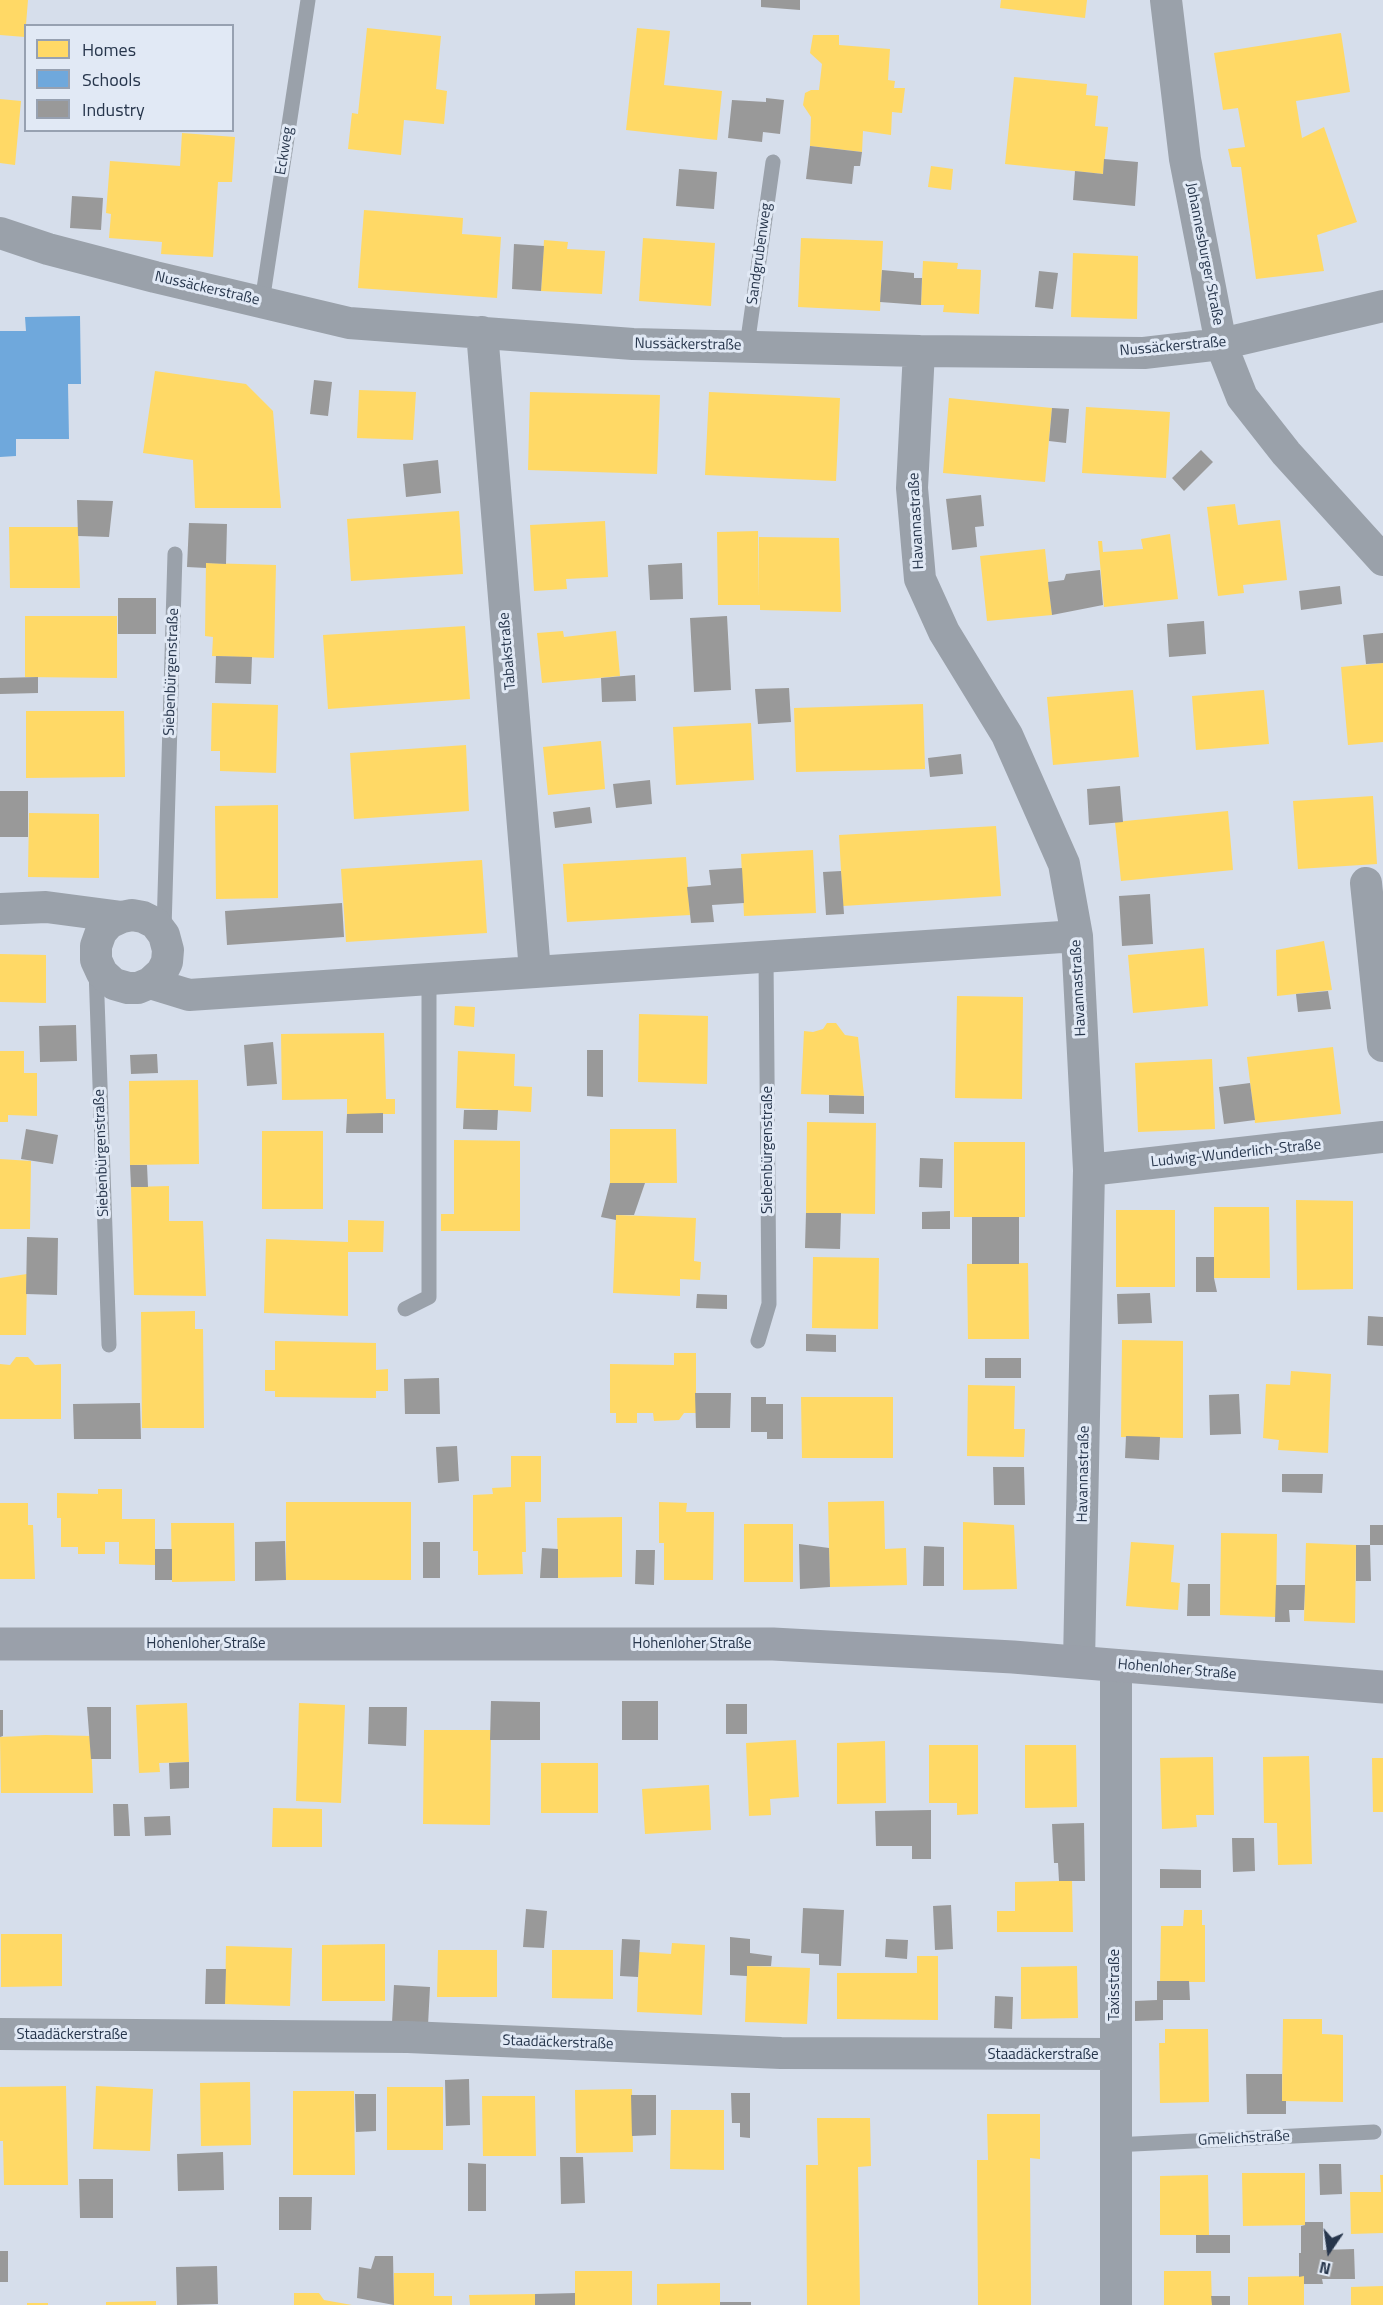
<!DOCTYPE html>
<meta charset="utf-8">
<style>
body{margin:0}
#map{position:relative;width:1383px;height:2305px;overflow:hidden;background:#d6deeb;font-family:"Titillium Web",sans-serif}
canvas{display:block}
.legend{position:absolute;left:24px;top:24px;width:210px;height:108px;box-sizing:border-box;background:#e1e9f5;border:2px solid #97a1b1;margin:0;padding:8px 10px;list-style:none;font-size:18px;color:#27364c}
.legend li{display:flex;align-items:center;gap:12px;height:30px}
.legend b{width:30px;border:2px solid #97a1b1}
.north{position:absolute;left:1299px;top:2221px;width:60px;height:60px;-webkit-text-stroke:4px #e1e9f5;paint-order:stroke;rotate:193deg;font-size:16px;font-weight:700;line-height:24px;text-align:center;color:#27364c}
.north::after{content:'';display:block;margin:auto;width:21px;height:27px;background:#27364c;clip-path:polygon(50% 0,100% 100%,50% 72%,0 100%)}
</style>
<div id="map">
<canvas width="1383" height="2305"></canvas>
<ul class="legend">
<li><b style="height:16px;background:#ffd966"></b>Homes</li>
<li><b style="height:16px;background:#6fa8dc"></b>Schools</li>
<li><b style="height:16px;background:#999"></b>Industry</li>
</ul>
<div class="north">N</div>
</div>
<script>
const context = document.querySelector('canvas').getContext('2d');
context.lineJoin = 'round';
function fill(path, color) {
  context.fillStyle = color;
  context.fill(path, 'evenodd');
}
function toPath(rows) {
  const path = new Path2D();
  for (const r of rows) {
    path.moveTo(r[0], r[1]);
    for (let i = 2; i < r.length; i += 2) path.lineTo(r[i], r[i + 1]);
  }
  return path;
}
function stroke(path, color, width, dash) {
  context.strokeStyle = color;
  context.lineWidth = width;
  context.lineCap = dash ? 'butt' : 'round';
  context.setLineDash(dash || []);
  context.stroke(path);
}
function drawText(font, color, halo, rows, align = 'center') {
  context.font = font + ' "Titillium Web",sans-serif';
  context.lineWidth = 6;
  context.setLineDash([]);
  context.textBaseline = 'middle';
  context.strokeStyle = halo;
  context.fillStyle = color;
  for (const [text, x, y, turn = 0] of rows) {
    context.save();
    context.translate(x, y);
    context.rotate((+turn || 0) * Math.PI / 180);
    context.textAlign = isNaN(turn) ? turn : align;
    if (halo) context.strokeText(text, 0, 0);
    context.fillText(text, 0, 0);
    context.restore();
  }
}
fill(toPath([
 [0,0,28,0,25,37,0,35],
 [1001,0,1087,0,1085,18,1000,8],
 [367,28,441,36,436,89,447,91,444,124,404,120,401,155,348,149,352,113,358,114],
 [637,28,670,31,664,85,722,91,717,140,626,130],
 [1341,33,1350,92,1296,101,1302,138,1324,127,1357,222,1317,235,1324,271,1256,279,1241,167,1232,167,1228,149,1245,147,1238,108,1223,110,1214,53],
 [813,35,839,35,839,45,890,49,888,80,895,81,894,88,905,88,902,113,892,112,891,135,863,131,862,152,810,146,811,117,803,105,805,93,811,90,819,90,822,64,810,53],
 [1014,77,1087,84,1086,95,1098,96,1095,126,1108,127,1103,174,1005,164],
 [0,99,21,101,15,165,0,163],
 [182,133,235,137,232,182,218,182,213,257,161,254,162,242,109,238,111,214,106,213,110,161,180,166],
 [931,166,953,169,951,190,928,187],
 [364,210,463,218,462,234,501,237,497,298,358,288],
 [643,238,715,243,711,306,639,301],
 [801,238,883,241,880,311,798,307],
 [544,240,568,242,567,249,605,251,602,294,541,291],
 [1073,253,1138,256,1137,319,1071,317],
 [923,261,958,263,957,269,981,270,979,314,943,312,944,305,921,305],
 [155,371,246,384,273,411,281,508,195,508,193,460,143,453],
 [359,390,416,392,413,440,357,438],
 [530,392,660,395,657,474,528,470],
 [709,392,840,398,836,481,705,475],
 [949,398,1052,408,1045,482,943,473],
 [1086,407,1170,412,1166,478,1082,473],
 [1235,504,1238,525,1280,520,1287,580,1243,585,1244,593,1218,596,1207,507],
 [459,511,463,574,351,581,347,519],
 [605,521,608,577,566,579,567,589,534,591,530,525],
 [9,527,78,527,80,588,10,588],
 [758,531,759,597,759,537,839,538,841,612,760,610,760,605,718,605,717,532],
 [1170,534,1178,599,1104,607,1098,541,1102,541,1103,552,1143,549,1141,539],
 [1045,549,1052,615,987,621,980,556],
 [206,563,276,565,274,658,212,656,213,637,205,636],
 [25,616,117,616,117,678,25,677],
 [465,626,470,699,328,709,323,635],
 [563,631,564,637,616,631,620,676,542,683,537,633],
 [1383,663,1383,742,1348,745,1341,667],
 [1133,690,1139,757,1053,765,1047,697],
 [1264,690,1269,744,1196,750,1192,696],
 [212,703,278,705,276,773,220,771,220,751,211,751],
 [923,704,925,769,796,772,794,708],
 [26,711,124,711,125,777,26,778],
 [751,723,754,780,676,785,673,727],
 [601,741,605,789,548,795,543,747],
 [466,745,469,811,354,819,350,753],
 [1373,796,1377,864,1298,869,1293,801],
 [278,805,278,898,216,899,215,806],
 [1228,811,1233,870,1121,881,1115,822],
 [29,813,99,814,99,878,28,877],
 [996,826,1001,896,843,906,839,835],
 [813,850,816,913,744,916,741,854],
 [686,857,690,915,567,922,563,864],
 [482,860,487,933,346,942,341,869],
 [1324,941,1332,990,1277,996,1276,950],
 [1204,948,1208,1006,1133,1013,1128,955],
 [0,954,46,955,46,1003,0,1002],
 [957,996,1023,997,1022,1099,955,1098],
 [455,1006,475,1007,474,1027,454,1025],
 [639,1014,708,1016,707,1084,638,1082],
 [827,1023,836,1023,845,1035,858,1037,864,1096,801,1094,804,1031,813,1032,823,1029],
 [384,1033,386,1099,395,1099,395,1114,347,1114,347,1099,282,1100,281,1034],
 [1333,1047,1341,1114,1255,1123,1247,1057],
 [0,1051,24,1051,24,1073,37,1073,37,1116,8,1115,8,1122,0,1122],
 [458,1051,515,1054,514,1086,532,1087,531,1112,456,1108],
 [1212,1059,1215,1129,1138,1132,1135,1063],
 [198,1080,199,1164,130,1165,129,1081],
 [807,1122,876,1123,875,1214,806,1213],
 [610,1129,676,1129,677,1183,610,1183],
 [262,1131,323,1131,323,1209,262,1209],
 [454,1140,520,1141,520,1231,441,1231,441,1214,454,1214],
 [954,1142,1025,1142,1025,1217,954,1217],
 [0,1159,31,1161,30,1229,0,1229],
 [169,1186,169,1221,203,1221,206,1296,134,1295,131,1187],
 [1296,1200,1353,1201,1353,1289,1297,1290],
 [1214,1207,1269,1207,1270,1278,1214,1278],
 [1116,1210,1175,1210,1175,1287,1116,1287],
 [616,1215,696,1218,694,1261,701,1262,700,1280,680,1279,680,1296,613,1293],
 [348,1220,384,1221,383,1252,348,1252,348,1316,264,1313,266,1239,348,1242],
 [813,1257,879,1258,878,1329,812,1328],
 [1028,1263,1029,1339,968,1339,967,1264],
 [27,1274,26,1335,0,1335,0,1278],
 [195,1311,195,1329,203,1329,204,1428,142,1428,141,1312],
 [1122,1340,1183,1341,1183,1438,1121,1437],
 [275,1341,376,1343,376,1370,388,1369,388,1391,376,1391,376,1398,275,1397,275,1391,265,1391,265,1370,275,1370],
 [674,1353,696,1353,696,1413,684,1413,679,1420,654,1421,653,1413,637,1413,637,1423,616,1423,616,1413,610,1413,610,1364,674,1365],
 [16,1357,28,1357,35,1365,61,1364,61,1419,0,1419,0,1364,10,1365],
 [1291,1371,1331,1374,1328,1453,1278,1450,1279,1440,1263,1438,1266,1384,1290,1385],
 [968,1385,1015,1386,1014,1429,1025,1429,1024,1457,967,1456],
 [801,1397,893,1397,893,1458,802,1458],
 [511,1456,541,1456,541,1502,525,1502,526,1552,522,1552,523,1574,478,1575,478,1551,473,1551,473,1495,493,1494,492,1488,511,1487],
 [98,1489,122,1489,122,1519,155,1519,155,1565,119,1564,119,1542,105,1542,105,1554,78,1554,78,1547,61,1547,61,1518,57,1518,57,1493,98,1494],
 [884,1501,885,1549,906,1548,907,1585,830,1587,828,1502],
 [286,1502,411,1502,411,1580,286,1580],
 [659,1502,687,1503,686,1512,714,1512,713,1580,664,1580,664,1543,659,1543],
 [0,1503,28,1503,28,1525,33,1525,35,1579,0,1579],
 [622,1517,622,1577,558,1578,557,1518],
 [963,1522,1014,1525,1017,1589,963,1590],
 [171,1523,234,1523,235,1581,172,1582],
 [744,1524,793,1524,793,1582,744,1582],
 [1221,1533,1277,1534,1276,1617,1220,1615],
 [1131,1542,1174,1545,1171,1582,1180,1583,1178,1610,1126,1606],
 [1306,1543,1356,1545,1355,1623,1304,1621],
 [187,1703,189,1762,159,1763,160,1772,139,1773,136,1705],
 [299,1703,345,1705,341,1803,296,1801],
 [424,1730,491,1730,490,1825,423,1824],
 [45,1735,91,1736,93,1793,1,1793,0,1737],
 [796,1740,799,1797,770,1799,771,1815,749,1816,746,1743],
 [885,1741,886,1803,837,1804,837,1743],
 [929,1745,978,1745,978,1814,957,1815,957,1803,929,1803],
 [1025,1745,1076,1745,1077,1807,1025,1808],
 [1309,1756,1312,1864,1278,1865,1277,1823,1264,1823,1263,1757],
 [1213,1757,1214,1815,1196,1815,1197,1827,1162,1829,1160,1758],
 [1372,1758,1383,1758,1383,1812,1373,1812],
 [541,1763,598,1763,598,1813,541,1813],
 [709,1785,711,1830,645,1834,642,1789],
 [273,1808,322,1809,322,1847,272,1847],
 [1059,1881,1072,1881,1073,1932,997,1932,997,1911,1015,1911,1015,1882],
 [1184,1910,1202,1910,1202,1925,1205,1925,1205,1982,1160,1982,1161,1926,1183,1926],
 [1,1934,62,1934,62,1986,1,1987],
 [672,1943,705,1945,702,2015,637,2012,639,1952,671,1954],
 [385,1944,385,2001,322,2001,322,1945],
 [226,1946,292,1948,290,2006,225,2004],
 [438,1950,497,1950,497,1997,437,1997],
 [552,1950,613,1950,613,1999,552,1998],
 [917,1956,938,1956,938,2020,837,2019,837,1973,917,1973],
 [747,1966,810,1968,807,2024,745,2022],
 [1077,1966,1078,2018,1021,2019,1021,1967],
 [1283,2019,1322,2019,1322,2034,1343,2035,1343,2102,1282,2101],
 [1165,2029,1208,2029,1209,2102,1160,2103,1159,2043,1165,2043],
 [250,2082,251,2145,201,2146,200,2083],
 [66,2086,68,2185,4,2185,3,2141,0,2141,0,2087],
 [96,2086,153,2089,150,2151,93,2149],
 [387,2087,443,2087,443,2150,387,2150],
 [632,2089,633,2152,576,2153,575,2090],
 [293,2091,354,2091,355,2175,293,2175],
 [482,2096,535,2096,536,2156,483,2156],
 [671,2110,724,2110,724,2170,670,2169],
 [987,2114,1040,2114,1040,2159,1030,2158,1031,2305,978,2305,977,2160,988,2160],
 [817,2118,870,2118,871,2166,858,2167,860,2305,807,2305,806,2165,818,2165],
 [1242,2173,1305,2173,1305,2225,1243,2226],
 [1208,2175,1209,2235,1160,2235,1160,2176],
 [1380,2175,1383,2175,1383,2233,1351,2234,1350,2192,1381,2192],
 [575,2271,632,2271,632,2305,575,2305],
 [1164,2271,1211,2271,1212,2305,1164,2305],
 [394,2273,434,2273,434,2296,452,2296,452,2305,394,2305],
 [1304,2276,1304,2305,1248,2305,1248,2277],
 [720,2283,720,2305,657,2305,657,2284],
 [1383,2286,1383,2305,1351,2305,1351,2287],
 [294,2293,319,2293,324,2300,352,2305,294,2305],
 [535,2294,535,2305,470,2305,469,2295],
 [156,2301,156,2305,106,2305,106,2302],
 [27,2303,48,2303,48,2305,27,2305]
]), '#ffd966');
fill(toPath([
 [80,316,81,384,68,384,69,439,16,439,16,456,0,457,0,331,26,331,25,317]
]), '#6fa8dc');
fill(toPath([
 [761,0,800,0,800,10,761,7],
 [766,98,784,100,780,134,763,132,762,142,728,138,732,100,766,102],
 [810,146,862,152,860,166,854,166,852,184,806,179],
 [1104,159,1138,162,1135,206,1073,200,1075,171,1103,174],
 [679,169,717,172,714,209,676,206],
 [72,196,103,198,101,230,70,228],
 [514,244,544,246,541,291,512,289],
 [882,270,914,273,914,278,922,278,921,305,880,302],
 [1039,271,1058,273,1053,309,1035,307],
 [314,380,332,382,328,416,310,414],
 [1052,408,1069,409,1066,443,1049,441],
 [1201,450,1213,462,1184,491,1172,478],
 [438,460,441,493,406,497,403,464],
 [981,495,984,526,975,527,977,547,952,550,946,499],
 [77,500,113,501,109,537,78,536],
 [189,523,227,524,226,564,206,563,206,568,187,567],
 [682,563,683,599,650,600,648,565],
 [1100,570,1103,605,1052,615,1048,582,1064,580,1066,574],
 [1340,586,1342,604,1301,610,1299,591],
 [118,598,156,598,156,634,118,634],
 [727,616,731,690,694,692,690,618],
 [1204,621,1206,654,1169,657,1167,624],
 [1383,633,1383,663,1366,664,1363,635],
 [216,656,252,657,251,684,215,683],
 [635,675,636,701,602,702,601,678],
 [38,677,38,693,0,694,0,678],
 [789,688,791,722,758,724,755,689],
 [961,754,963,774,930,777,928,758],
 [650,780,652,804,616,808,613,784],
 [1120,786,1123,822,1089,825,1087,789],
 [0,791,28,791,28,837,0,837],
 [590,807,592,823,555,828,553,812],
 [742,868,744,903,712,905,714,922,691,923,687,887,711,885,709,870],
 [841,871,844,914,826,915,823,872],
 [1150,894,1153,944,1122,946,1119,896],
 [342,903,344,937,227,945,225,911],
 [1328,991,1331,1009,1298,1012,1296,994],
 [76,1025,77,1061,40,1062,39,1026],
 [273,1042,277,1084,247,1086,244,1045],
 [587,1050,603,1050,603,1097,587,1096],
 [157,1054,158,1073,131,1074,130,1055],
 [1250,1083,1255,1120,1224,1124,1219,1087],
 [829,1095,864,1096,864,1114,829,1113],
 [464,1110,498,1110,497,1130,463,1129],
 [383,1113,383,1133,346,1133,347,1114],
 [26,1129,58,1135,53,1164,21,1159],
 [920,1158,943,1159,942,1188,919,1187],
 [130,1165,147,1165,148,1187,131,1187],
 [610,1183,645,1183,634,1215,616,1215,616,1220,601,1217],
 [950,1211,950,1229,922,1229,922,1212],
 [806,1213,841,1213,840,1249,805,1248],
 [972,1217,1019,1217,1019,1264,972,1264],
 [27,1237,58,1238,57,1295,26,1294],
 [1196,1257,1214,1257,1214,1278,1217,1292,1196,1292],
 [1150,1293,1152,1323,1118,1324,1117,1294],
 [697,1294,727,1295,727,1309,696,1308],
 [1368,1316,1383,1317,1383,1346,1367,1345],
 [806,1334,836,1335,836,1352,806,1351],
 [985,1358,1021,1358,1021,1378,985,1378],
 [439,1378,440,1414,405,1414,404,1379],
 [695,1393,731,1393,730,1428,696,1428],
 [1239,1394,1241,1434,1210,1435,1209,1395],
 [751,1397,766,1397,766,1404,783,1404,783,1439,767,1439,767,1432,751,1432],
 [140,1403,141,1439,74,1439,73,1404],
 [1126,1436,1160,1437,1159,1460,1125,1458],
 [457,1446,459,1481,438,1483,436,1447],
 [993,1467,1024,1467,1025,1505,994,1505],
 [1282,1474,1323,1474,1322,1493,1282,1492],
 [1370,1525,1383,1525,1383,1545,1370,1545,1371,1581,1356,1581,1356,1545,1370,1545],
 [285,1541,286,1580,255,1581,255,1542],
 [423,1542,440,1542,440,1578,423,1578],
 [799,1544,829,1548,830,1587,800,1589],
 [924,1546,944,1547,944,1586,923,1586],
 [542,1548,558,1549,558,1578,540,1578],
 [155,1549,172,1549,172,1580,155,1580],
 [636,1550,655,1550,654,1585,635,1584],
 [1188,1584,1210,1584,1210,1616,1187,1616],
 [1276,1585,1305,1585,1304,1610,1289,1610,1290,1622,1275,1622],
 [491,1701,540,1702,540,1740,490,1740],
 [622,1701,658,1701,658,1740,622,1740],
 [726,1704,747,1704,747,1734,726,1734],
 [87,1707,111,1707,111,1759,91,1759],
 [369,1707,407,1707,406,1746,368,1744],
 [0,1710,3,1710,3,1736,0,1737],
 [189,1762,189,1788,170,1789,169,1763],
 [113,1804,128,1804,130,1836,114,1836],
 [931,1810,931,1859,912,1859,912,1846,876,1846,875,1811],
 [170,1816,171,1835,145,1836,144,1817],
 [1084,1823,1085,1881,1059,1881,1058,1863,1054,1863,1052,1824],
 [1232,1838,1254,1838,1255,1871,1233,1872],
 [1160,1869,1201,1870,1201,1888,1160,1888],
 [951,1905,953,1949,935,1950,933,1906],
 [803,1908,844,1910,841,1966,819,1965,819,1954,801,1953],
 [526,1909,547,1911,544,1948,523,1947],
 [730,1937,750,1939,750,1953,772,1956,771,1966,747,1966,747,1976,730,1975],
 [622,1939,640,1940,638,1977,620,1976],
 [886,1939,908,1940,907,1959,885,1957],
 [206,1969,226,1969,225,2004,205,2004],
 [1157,1981,1189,1981,1190,2000,1163,2000,1163,2020,1135,2021,1135,2001,1157,2000],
 [394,1985,430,1987,428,2025,392,2023],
 [995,1996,1013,1997,1012,2029,994,2028],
 [1246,2074,1282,2074,1282,2101,1286,2101,1286,2114,1247,2114],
 [469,2079,470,2125,446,2126,445,2080],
 [731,2093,750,2093,750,2138,740,2137,740,2123,732,2123],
 [355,2094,376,2094,376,2131,356,2132],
 [631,2095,656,2095,656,2135,632,2136],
 [223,2152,224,2190,178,2191,177,2154],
 [560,2157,583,2157,585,2203,561,2204],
 [468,2163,486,2164,486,2211,468,2211],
 [1319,2164,1341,2164,1342,2194,1320,2195],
 [79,2179,113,2179,113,2218,80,2218],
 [279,2197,312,2197,311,2230,279,2230],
 [1305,2222,1323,2222,1323,2250,1354,2249,1355,2279,1322,2279,1323,2284,1304,2284,1304,2276,1299,2277,1299,2253,1301,2253,1301,2226,1305,2225],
 [1196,2235,1230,2235,1230,2253,1196,2253],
 [0,2251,8,2251,8,2282,0,2282],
 [375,2256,393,2256,394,2305,357,2298,359,2267,371,2269],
 [217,2266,218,2304,177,2305,176,2267],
 [575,2293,575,2305,535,2305,535,2294],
 [1211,2296,1230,2296,1230,2305,1212,2305],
 [720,2302,751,2302,751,2305,720,2305]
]), '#999');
stroke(toPath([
 [262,302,308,0],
 [747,346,773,162],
 [164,929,175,554],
 [96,969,109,1345],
 [405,1309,429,1297,429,978],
 [758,1341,769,1304,766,958],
 [1114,2145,1374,2132]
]), '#9aa1aa', 15);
stroke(toPath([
 [1166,0,1185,159,1221,344,1242,397,1286,453,1383,560],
 [0,233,48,249,155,277,349,323,633,344,919,351,1144,353,1221,344,1383,306],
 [482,332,535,971],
 [919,351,912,488,920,579,944,632,1007,735,1064,864,1077,936,1089,1170,1079,1662],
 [1366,883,1383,1046],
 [0,909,46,907,122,917,132,915,143,917,155,923,164,935,168,950,167,962,162,972,150,983,138,988,128,988,114,984,102,973,96,960,96,946,101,932,109,923,122,917],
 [150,983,189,995,1077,936],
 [1089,1170,1383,1137],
 [0,2034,408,2037,781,2053,1115,2054],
 [1116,2305,1116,1665]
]), '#9aa1aa', 32);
stroke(toPath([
 [0,1644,773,1644,1013,1657,1383,1687]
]), '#9aa0aa', 33);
drawText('15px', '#27364c', '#e1e9f5', [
 ["Eckweg",285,151,-81],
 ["Sandgrubenweg",760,254,-82],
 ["Johannesburger Straße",1204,254,79],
 ["Nussäckerstraße",207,289,13],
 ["Nussäckerstraße",688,345,1],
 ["Nussäckerstraße",1173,347,-5],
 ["Havannastraße",917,521,-93],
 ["Tabakstraße",508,651,-95],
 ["Siebenbürgenstraße",172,672,-88],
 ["Havannastraße",1079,988,-93],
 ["Siebenbürgenstraße",768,1150,-90],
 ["Siebenbürgenstraße",102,1153,-92],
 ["Ludwig-Wunderlich-Straße",1236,1154,-6],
 ["Havannastraße",1084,1474,-89],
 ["Hohenloher Straße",206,1644],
 ["Hohenloher Straße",692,1644],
 ["Hohenloher Straße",1177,1670,5],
 ["Taxisstraße",1115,1985,-90],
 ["Staadäckerstraße",72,2035],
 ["Staadäckerstraße",558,2043,2],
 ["Staadäckerstraße",1043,2055],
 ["Gmelichstraße",1244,2139,-3]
]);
</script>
